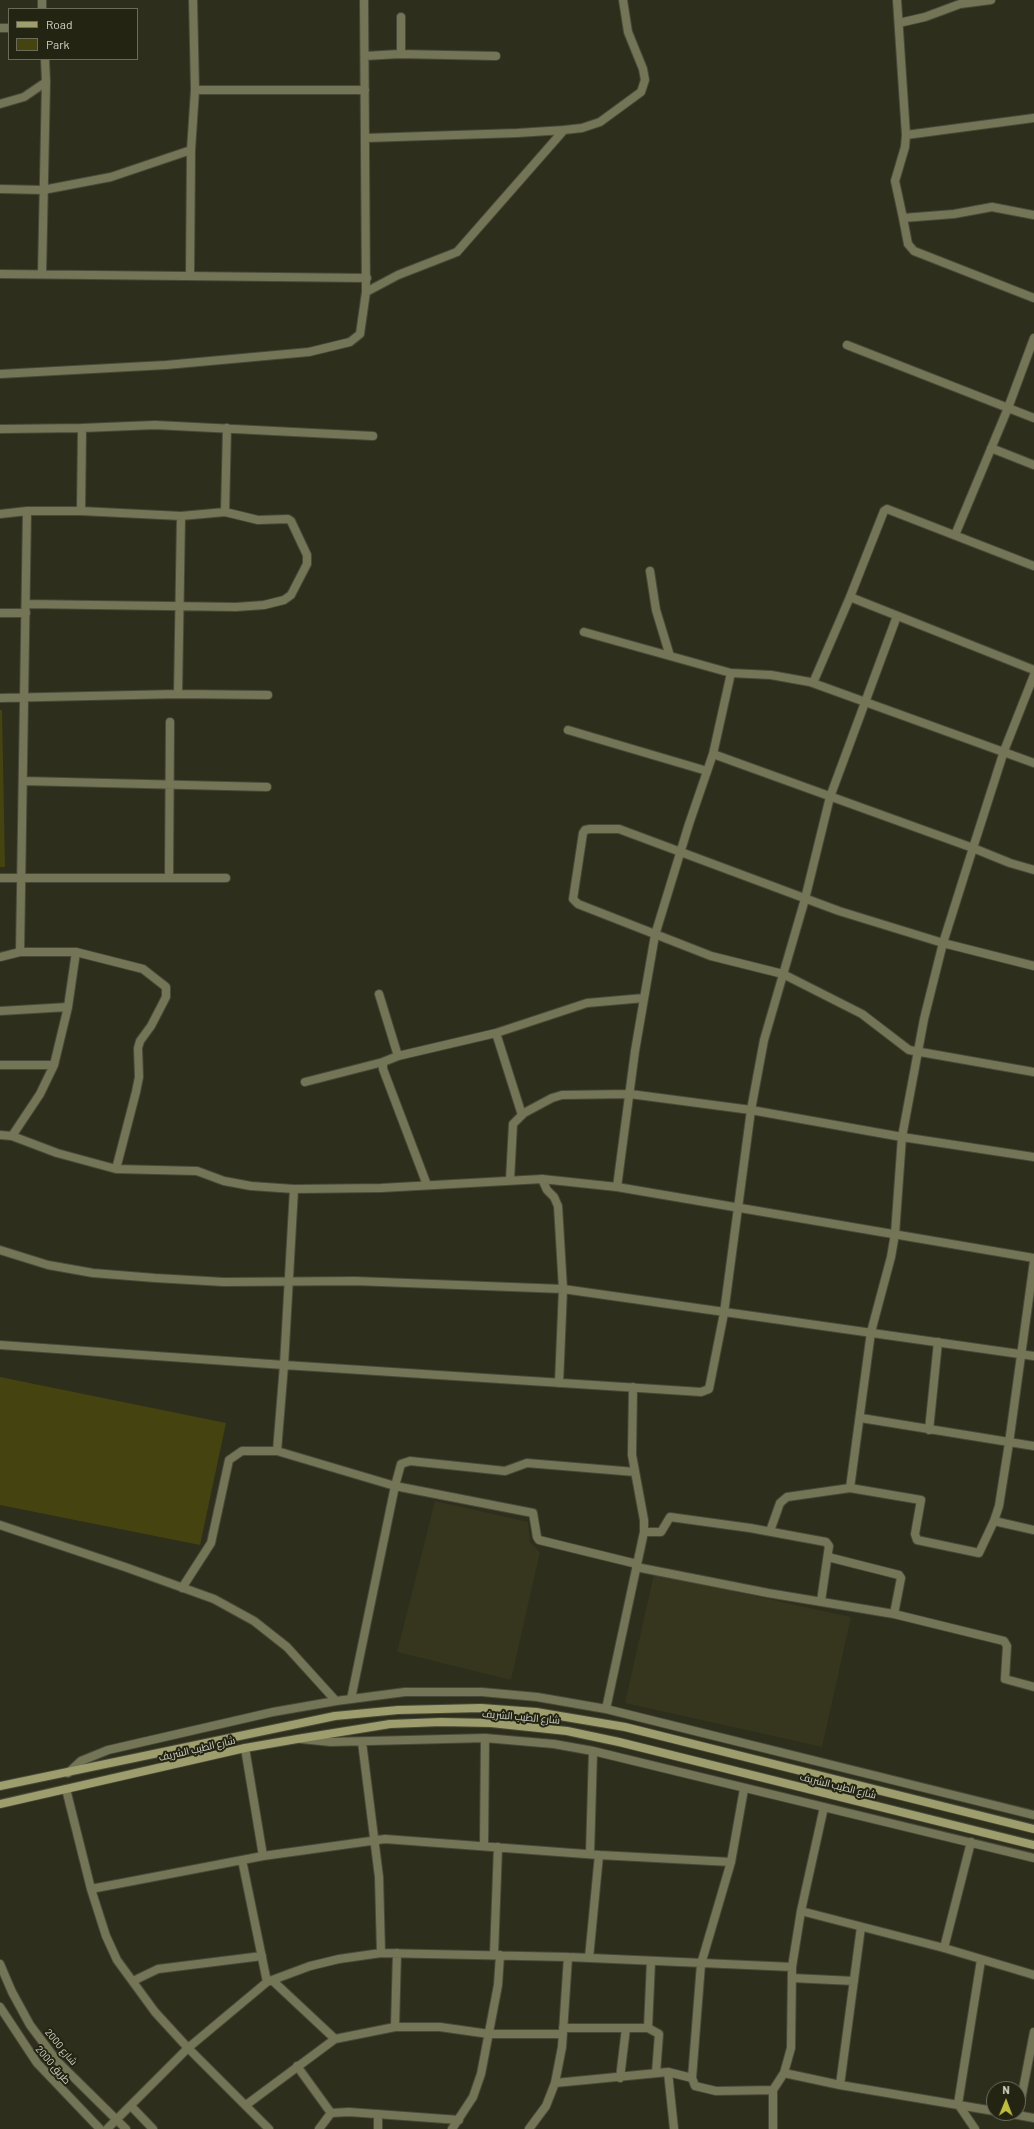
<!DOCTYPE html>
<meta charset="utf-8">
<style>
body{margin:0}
#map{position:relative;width:1034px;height:2129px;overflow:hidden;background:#2d2e1c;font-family:Barlow,sans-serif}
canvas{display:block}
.legend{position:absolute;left:8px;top:8px;width:130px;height:52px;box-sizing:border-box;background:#242413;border:1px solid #6a6b5c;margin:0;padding:5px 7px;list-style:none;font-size:12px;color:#d4d5ca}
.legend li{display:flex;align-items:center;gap:8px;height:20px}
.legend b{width:20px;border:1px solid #6a6b5c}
.north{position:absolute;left:986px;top:2081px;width:40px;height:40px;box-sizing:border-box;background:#242413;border:1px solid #6a6b5c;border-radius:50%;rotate:1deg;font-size:11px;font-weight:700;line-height:16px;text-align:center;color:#d4d5ca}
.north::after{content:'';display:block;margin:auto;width:14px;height:18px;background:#c0be41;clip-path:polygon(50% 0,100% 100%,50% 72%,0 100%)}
</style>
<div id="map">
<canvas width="1034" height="2129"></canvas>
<ul class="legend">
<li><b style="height:5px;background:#9d9d6e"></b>Road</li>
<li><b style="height:11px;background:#454411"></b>Park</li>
</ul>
<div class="north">N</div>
</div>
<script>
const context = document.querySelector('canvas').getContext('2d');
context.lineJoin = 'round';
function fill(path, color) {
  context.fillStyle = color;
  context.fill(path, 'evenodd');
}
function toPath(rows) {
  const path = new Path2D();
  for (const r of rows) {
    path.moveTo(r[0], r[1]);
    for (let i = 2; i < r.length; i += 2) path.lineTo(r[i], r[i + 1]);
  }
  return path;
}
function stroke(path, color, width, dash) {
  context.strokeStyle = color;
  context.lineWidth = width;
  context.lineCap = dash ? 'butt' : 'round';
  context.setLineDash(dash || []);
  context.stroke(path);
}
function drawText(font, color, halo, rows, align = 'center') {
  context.font = font + ' Barlow,Cairo,sans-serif';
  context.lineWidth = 4;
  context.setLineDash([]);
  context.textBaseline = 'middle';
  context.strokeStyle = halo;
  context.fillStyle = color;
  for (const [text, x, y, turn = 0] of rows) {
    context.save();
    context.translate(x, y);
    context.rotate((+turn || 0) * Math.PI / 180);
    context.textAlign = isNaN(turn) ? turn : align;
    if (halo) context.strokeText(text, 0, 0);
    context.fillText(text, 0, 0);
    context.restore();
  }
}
fill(toPath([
 [435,1501,528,1522,530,1542,540,1552,511,1680,397,1652],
 [654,1574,851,1617,822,1747,625,1703]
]), '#36361e');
fill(toPath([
 [0,710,2,710,5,867,0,867],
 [0,1377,226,1423,200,1545,0,1505]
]), '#454411');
const minor = toPath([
 [42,0,42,9],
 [364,0,366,292],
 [897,0,906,135,905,147,895,181,903,218,954,214,992,207,1034,215],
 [401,17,401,54],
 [899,23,925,17,960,4,991,0],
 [0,28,9,28],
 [365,56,399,54,496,56],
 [195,90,365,90],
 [0,104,24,97,46,82],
 [906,135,1034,118],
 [366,138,517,133,564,130,582,128,600,122,641,92,645,80,643,69,628,32,623,0],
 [0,189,43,190,111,177,191,150],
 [903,218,908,244,914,251,1034,298],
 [0,274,367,278],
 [42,274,46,82,45,59],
 [190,276,191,150,195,90,193,0],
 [847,345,1034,418],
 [0,374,166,365,309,352,350,342,360,334,366,292,398,275,457,252,564,130],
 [82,428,155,425,373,436],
 [0,429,82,428,81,511],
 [991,448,1034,465],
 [225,512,227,428],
 [0,514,27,511,81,511,181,516,225,512,258,520,288,519,291,521,307,555,307,564,291,595,284,600,264,605,236,607,26,604],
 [955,535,1008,408,1034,338],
 [650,571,656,610,670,656,731,673],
 [850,597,884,511,887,509,1034,566],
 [0,613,26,613],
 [584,632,670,656],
 [813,683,850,597,1034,670],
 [178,694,181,516],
 [0,698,178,694,268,695],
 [568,730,707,771],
 [713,754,973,848,1010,863,1034,870],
 [23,781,267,787],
 [0,878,226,878],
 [169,878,170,722],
 [20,952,27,511],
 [0,957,20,952,76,952,143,969,166,987,166,997,151,1026,140,1041,138,1048,139,1077,136,1092,116,1169],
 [1034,966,943,943,839,911,619,829,590,829,585,830,583,833,573,899,578,904,711,956,783,974,862,1014,909,1050,1034,1072],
 [379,994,398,1056],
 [0,1011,68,1007],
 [496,1033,522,1115],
 [383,1062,383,1069,427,1185],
 [0,1065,54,1065],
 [305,1082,383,1062,398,1056,496,1033,587,1003,644,998],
 [0,1135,12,1136,57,1153,116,1169,197,1171,224,1181,251,1186,294,1189],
 [12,1136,40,1094,54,1065,68,1007,76,952],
 [542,1179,547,1190,554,1197,558,1206,563,1289,559,1383],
 [510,1180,513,1124,524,1113,552,1098,562,1095,630,1094,751,1110,902,1137,1034,1157],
 [617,1187,635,1051,655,935,689,824,713,754,731,673,771,675,810,682,1034,763],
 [0,1250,48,1265,93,1273,155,1278,224,1282,355,1281,563,1289,1034,1356],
 [1034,1261,1009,1443,999,1506,994,1521,1034,1530],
 [861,1418,1034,1446],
 [929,1430,938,1342],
 [850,1488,921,1500,915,1534,917,1540,979,1553,994,1521],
 [0,1525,125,1567,214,1599,254,1621,287,1647,336,1701],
 [770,1531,780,1503,787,1497,850,1488,871,1332,891,1257,895,1234,902,1137,924,1019,943,943,973,848,1004,751,1034,675],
 [644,1532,661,1532,670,1517,750,1528,826,1542,829,1546,821,1601],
 [828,1557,899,1575,901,1578,894,1614],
 [637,1564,539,1540,537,1537,533,1513,395,1486,277,1451,284,1365,701,1392,709,1389,724,1313,751,1110,764,1040,805,899,830,797,897,616],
 [636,1567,768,1593,894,1614,1004,1641,1007,1646,1005,1679,1034,1687],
 [182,1588,211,1543,229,1460,242,1451,277,1451],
 [351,1699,395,1486,401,1464,410,1461,505,1471,527,1463,635,1472],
 [606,1709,644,1532,644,1520,632,1455,633,1387],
 [301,1739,331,1742,485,1738,554,1744,593,1751,1034,1858],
 [362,1742,379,1877,381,1953],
 [245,1748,263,1856],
 [68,1773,81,1761,108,1750,273,1712,336,1701,405,1692,482,1692,537,1697,606,1709,1034,1815],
 [66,1789,91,1889,106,1936,117,1960,155,2012,188,2048,269,2129],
 [484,1846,485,1738],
 [590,1854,593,1751],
 [242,1860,267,1982],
 [91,1889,263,1856,385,1839,599,1855,731,1862],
 [801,1911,824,1807],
 [944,1948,971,1842],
 [494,1955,498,1847],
 [589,1958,599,1855],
 [792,1967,801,1911,944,1948,1034,1975],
 [792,1978,854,1981],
 [133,1981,158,1969,262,1956],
 [273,1981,335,2039],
 [395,2027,397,1953],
 [563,2028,648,2028,659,2034,656,2073],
 [648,2028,651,1961],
 [297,2066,331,2113],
 [668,2072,674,2129],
 [784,2073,840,2085,994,2111],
 [620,2078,626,2028],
 [555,2083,668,2072,692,2078,701,1964,731,1862,744,1789],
 [840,2085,861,1927],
 [773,2090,773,2129],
 [246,2105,335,2039,395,2027,440,2027,489,2034,562,2034],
 [131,2106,153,2129],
 [1007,2113,1034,2118],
 [1018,2115,1034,2032],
 [107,2129,188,2048,267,1982,310,1966,339,1959,381,1953,568,1957,792,1967,791,2048,784,2073,773,2090,716,2091,695,2086,692,2078],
 [319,2129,331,2113,349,2112,459,2120],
 [378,2129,378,2114],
 [452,2129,473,2097,481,2074,498,1985,500,1955],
 [529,2129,546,2106,555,2083,562,2047,568,1957],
 [975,2129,958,2104,981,1960]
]);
const tertiary = toPath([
 [0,1345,284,1365,294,1189,381,1188,542,1179,617,1187,1034,1258],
 [0,1964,12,1992,30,2025,57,2061,126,2129],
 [0,2007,37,2063,100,2129]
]);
const secondary = toPath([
 [0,1786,335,1716,398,1710,481,1708,536,1712,625,1727,1034,1829],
 [0,1804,245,1748,297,1739,390,1724,441,1722,491,1723,567,1731,619,1742,1034,1845]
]);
stroke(minor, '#484938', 10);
stroke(tertiary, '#484938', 10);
stroke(secondary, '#484938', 10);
stroke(minor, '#747557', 8);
stroke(tertiary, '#747557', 8);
stroke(secondary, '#9d9d6e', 8);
drawText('10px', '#d4d5ca', '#242413', [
 ["شارع الطيب الشريف",521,1717,5],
 ["شارع الطيب الشريف",197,1749,-13],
 ["شارع الطيب الشريف",838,1786,14],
 ["شارع 2000",61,2047,50],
 ["طريق 2000",53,2065,49]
]);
</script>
